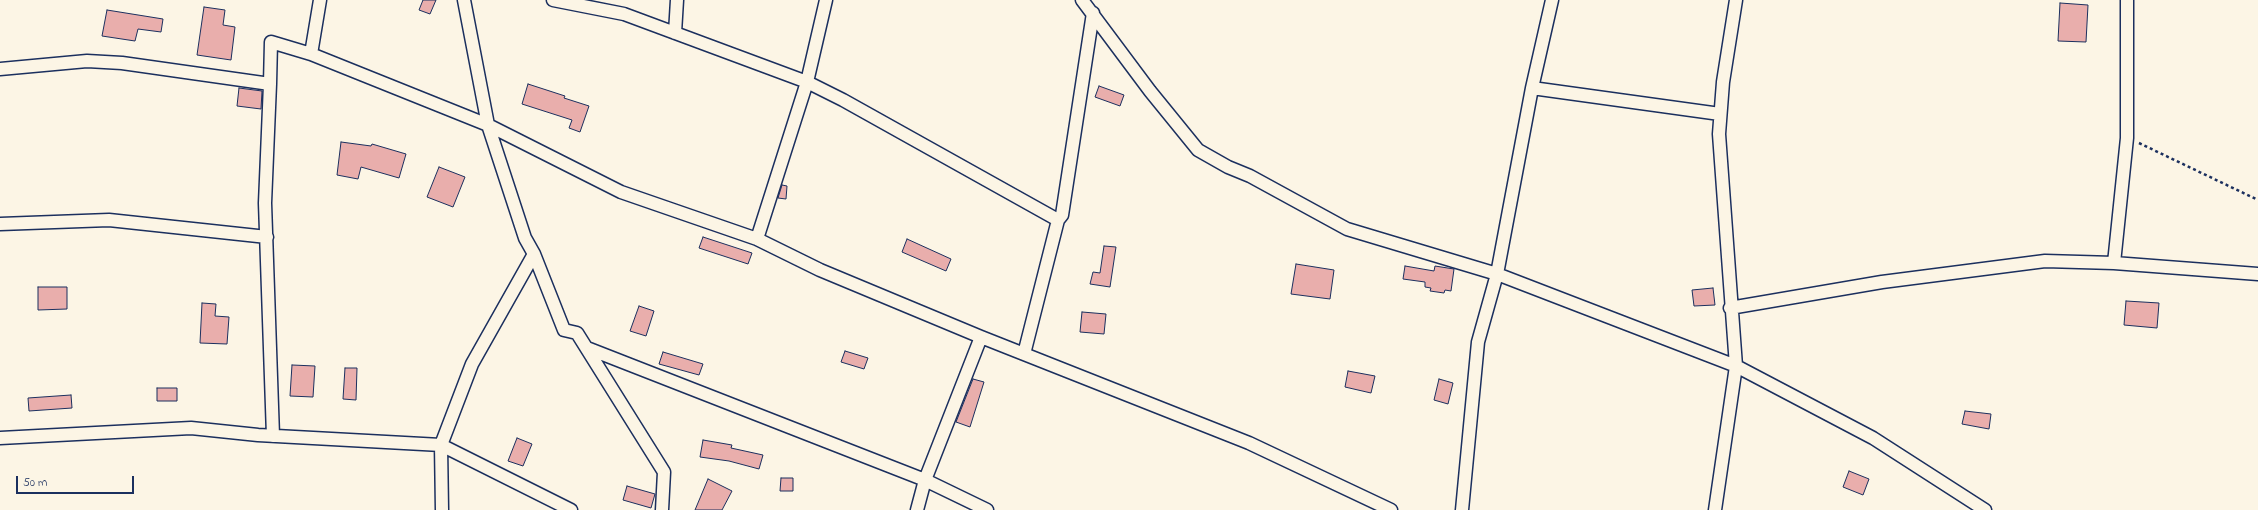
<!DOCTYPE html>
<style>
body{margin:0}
#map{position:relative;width:2258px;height:510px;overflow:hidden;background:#fcf5e5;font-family:"Indie Flower",sans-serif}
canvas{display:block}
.scale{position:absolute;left:16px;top:476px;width:118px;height:18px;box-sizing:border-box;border:2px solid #1b2f5e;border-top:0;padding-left:5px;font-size:12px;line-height:14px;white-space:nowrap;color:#1b2f5e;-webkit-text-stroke:3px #fcf5e5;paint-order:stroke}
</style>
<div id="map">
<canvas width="2258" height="510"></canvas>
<div class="scale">50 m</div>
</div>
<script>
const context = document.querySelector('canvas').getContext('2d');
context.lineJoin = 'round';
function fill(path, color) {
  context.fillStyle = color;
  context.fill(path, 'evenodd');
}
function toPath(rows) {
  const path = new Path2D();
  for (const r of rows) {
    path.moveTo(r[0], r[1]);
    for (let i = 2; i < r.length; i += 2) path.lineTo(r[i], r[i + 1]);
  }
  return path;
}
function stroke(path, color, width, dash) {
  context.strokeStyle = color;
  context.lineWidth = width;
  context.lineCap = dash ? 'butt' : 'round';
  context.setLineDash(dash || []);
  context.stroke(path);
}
const building = toPath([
 [423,0,436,0,430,14,419,10,423,0],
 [2060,3,2088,5,2086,42,2058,41,2060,3],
 [204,7,225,10,223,25,235,27,231,60,197,55,204,7],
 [107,10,163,19,161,32,138,29,135,41,102,36,107,10],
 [528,84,565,96,564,98,589,106,580,132,569,128,572,120,522,104,528,84],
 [1099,86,1124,95,1120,106,1095,97,1099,86],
 [239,88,262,91,261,109,237,106,239,88],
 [341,142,371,146,372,144,406,154,399,178,361,167,358,179,337,175,341,142],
 [439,167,465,177,453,207,427,197,439,167],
 [782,185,787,186,786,199,778,198,782,185],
 [703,237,752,253,748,264,699,248,703,237],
 [907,239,951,259,946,271,902,252,907,239],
 [1104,246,1116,247,1110,287,1090,284,1093,272,1100,273,1104,246],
 [1296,264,1334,270,1330,299,1291,294,1296,264],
 [1405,266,1434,271,1435,266,1454,269,1451,291,1445,290,1444,293,1430,291,1431,288,1425,287,1425,282,1403,279,1405,266],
 [38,287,67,287,67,309,38,310,38,287],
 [1713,288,1715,305,1694,306,1692,290,1713,288],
 [2126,301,2159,303,2157,328,2124,325,2126,301],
 [202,303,216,304,215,316,229,317,227,344,200,343,202,303],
 [639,306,654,311,646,336,630,331,639,306],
 [1082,312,1106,314,1104,334,1080,332,1082,312],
 [845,351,868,358,864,369,841,362,845,351],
 [663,352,703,364,699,375,659,364,663,352],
 [292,365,315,366,313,397,290,396,292,365],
 [345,368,357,368,356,400,343,399,345,368],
 [1348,371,1375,376,1371,393,1345,387,1348,371],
 [973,379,984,382,970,427,956,422,973,379],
 [1439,379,1453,383,1448,404,1434,400,1439,379],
 [157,388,177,388,177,401,157,401,157,388],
 [71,395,72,408,29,411,28,398,71,395],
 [1965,411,1991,414,1989,429,1962,424,1965,411],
 [517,438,532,444,523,466,508,461,517,438],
 [703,440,732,445,731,448,763,455,759,469,729,461,700,457,703,440],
 [1849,471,1869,479,1863,495,1843,487,1849,471],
 [781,478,793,478,793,491,780,491,781,478],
 [708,479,732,491,722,510,695,510,708,479],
 [627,486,655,494,651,508,623,500,627,486]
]);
fill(building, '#e9aeac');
stroke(building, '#1b2f5e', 1);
const street = toPath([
 [464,0,488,125,621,192,757,239,820,270,981,337,1249,443,1391,510],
 [553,0,624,14,807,82,843,100,1058,220,1062,215,1093,13],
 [1082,0,1150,91,1198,150,1228,167,1250,176,1347,229,1497,274,1736,366,1873,438,1985,510],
 [675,33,677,0],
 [311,54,488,125,525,238,534,254,564,330,577,333,664,472,662,510],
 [0,69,87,61,122,63,270,84,271,42,311,54,320,0],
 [270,84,265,203,273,436],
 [1532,88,1720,114],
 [0,224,109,220,267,237],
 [757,239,807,82,826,0],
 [2114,263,2127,138,2127,0],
 [1730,308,1882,282,2045,261,2114,263,2258,274],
 [587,348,925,480,987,510],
 [1024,354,1058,220],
 [0,438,191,428,258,435,441,445,571,510],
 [442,510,441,445,472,364,534,254],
 [917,510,925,480,981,337],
 [1462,510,1478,342,1497,274,1532,88,1552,0],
 [1715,510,1736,366,1719,134,1723,82,1736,0]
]);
stroke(street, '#1b2f5e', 15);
stroke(toPath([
 [2139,143,2258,200]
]), '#1b2f5e', 2.5, [3, 3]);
stroke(street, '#fcf5e5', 12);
</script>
